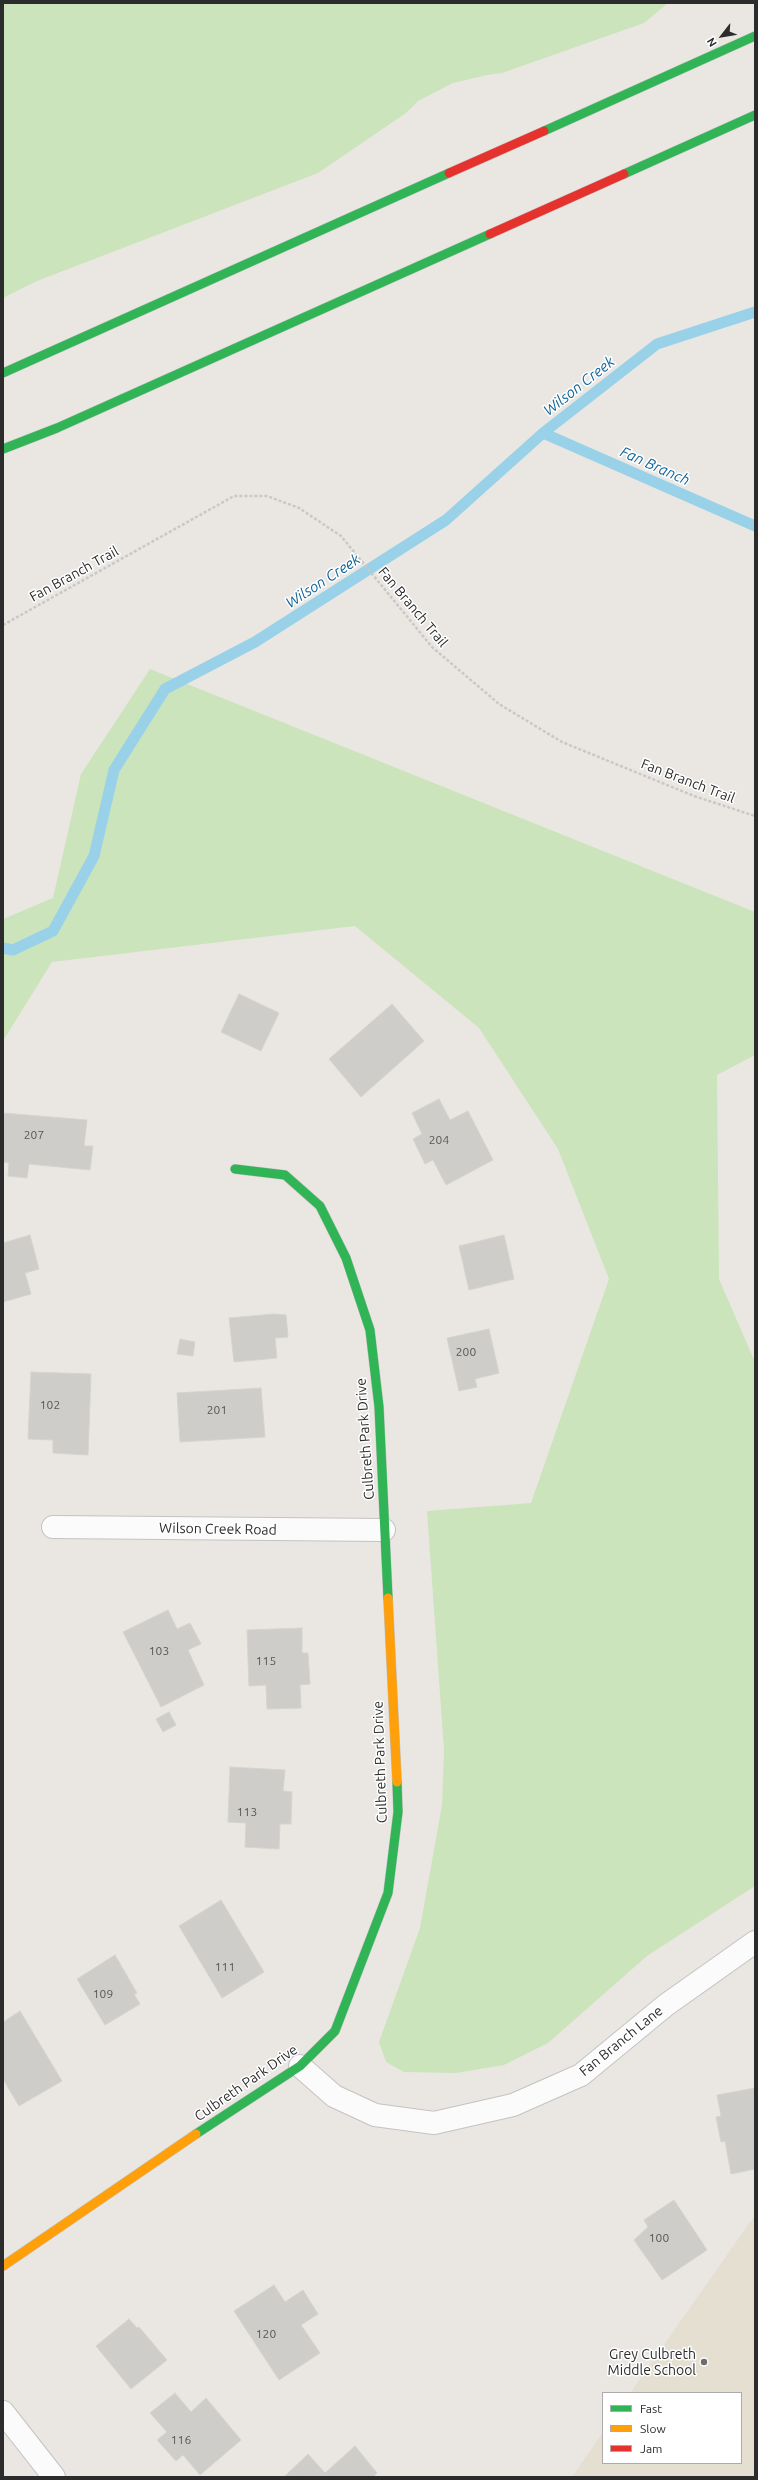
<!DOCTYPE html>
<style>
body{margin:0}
#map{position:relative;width:758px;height:2480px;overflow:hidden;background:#eae7e2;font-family:Ubuntu,sans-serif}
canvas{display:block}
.frame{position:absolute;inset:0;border:4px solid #2c2c2c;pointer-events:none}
.legend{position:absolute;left:602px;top:2392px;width:140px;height:72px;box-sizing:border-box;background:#fff;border:1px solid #ababab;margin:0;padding:5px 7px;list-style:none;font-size:12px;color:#2c2c2c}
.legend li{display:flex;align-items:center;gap:8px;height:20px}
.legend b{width:20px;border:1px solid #ababab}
.north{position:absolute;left:702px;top:16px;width:40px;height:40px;-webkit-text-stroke:3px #fff;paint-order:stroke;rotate:239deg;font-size:11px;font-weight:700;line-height:16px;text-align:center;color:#2c2c2c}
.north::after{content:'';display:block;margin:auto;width:14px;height:18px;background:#2c2c2c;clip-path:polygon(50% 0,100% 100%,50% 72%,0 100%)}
</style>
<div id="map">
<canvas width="758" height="2480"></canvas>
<div class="frame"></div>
<ul class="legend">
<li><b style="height:5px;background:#30b455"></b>Fast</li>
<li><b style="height:5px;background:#ff9f0a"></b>Slow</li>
<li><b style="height:5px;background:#e5322d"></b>Jam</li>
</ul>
<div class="north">N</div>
</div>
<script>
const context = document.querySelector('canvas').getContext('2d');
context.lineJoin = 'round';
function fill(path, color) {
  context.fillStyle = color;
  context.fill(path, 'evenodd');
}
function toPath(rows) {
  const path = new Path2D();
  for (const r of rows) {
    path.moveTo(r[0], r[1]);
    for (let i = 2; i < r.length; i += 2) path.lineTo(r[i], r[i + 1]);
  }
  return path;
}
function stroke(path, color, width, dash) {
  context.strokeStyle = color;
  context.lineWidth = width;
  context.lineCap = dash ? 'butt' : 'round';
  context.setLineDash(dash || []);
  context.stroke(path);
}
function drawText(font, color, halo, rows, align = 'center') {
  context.font = font + ' Ubuntu,sans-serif';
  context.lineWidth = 3;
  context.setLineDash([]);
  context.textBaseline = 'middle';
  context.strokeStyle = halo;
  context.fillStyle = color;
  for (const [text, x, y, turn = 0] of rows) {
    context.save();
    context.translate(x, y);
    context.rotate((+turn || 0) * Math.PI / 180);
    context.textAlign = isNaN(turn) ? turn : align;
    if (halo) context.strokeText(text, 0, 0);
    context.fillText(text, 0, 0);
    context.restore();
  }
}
fill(toPath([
 [755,2215,755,2477,572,2477,603,2432,603,2463,741,2463,741,2393,630,2393]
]), '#e4dfd1');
fill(toPath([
 [3,3,668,3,644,23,502,73,487,75,453,83,418,101,406,113,318,173,37,281,3,298],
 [150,669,755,912,755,1055,717,1075,719,1279,755,1362,755,1886,647,1956,548,2043,504,2065,456,2073,404,2072,386,2062,379,2042,420,1928,442,1805,444,1750,427,1511,531,1503,609,1279,558,1149,479,1028,355,926,52,962,3,1041,3,919,53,898,81,774]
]), '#cbe4bc');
stroke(toPath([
 [543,433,755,526],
 [3,948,13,950,53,931,94,856,114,770,165,689,255,642,446,520,543,433,657,344,755,312]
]), '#99d1e9', 11);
const building = toPath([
 [239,994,279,1013,261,1051,221,1032,239,994],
 [392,1004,424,1041,361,1097,329,1059,392,1004],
 [439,1099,450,1120,468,1111,493,1160,446,1185,433,1160,425,1164,413,1139,422,1134,412,1113,439,1099],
 [3,1113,87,1120,84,1146,93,1146,90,1170,29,1164,27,1178,8,1176,9,1163,3,1162,3,1113],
 [30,1235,39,1269,25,1273,31,1294,3,1302,3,1243,30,1235],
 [504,1235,514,1279,469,1290,459,1246,504,1235],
 [274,1314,286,1315,288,1337,275,1338,277,1358,234,1362,229,1318,274,1314],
 [489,1329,499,1373,475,1379,477,1387,459,1391,447,1338,489,1329],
 [180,1339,195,1342,193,1356,177,1354,180,1339],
 [31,1372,91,1374,88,1455,53,1453,53,1440,28,1439,31,1372],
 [261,1388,265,1437,180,1442,177,1393,261,1388],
 [168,1610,177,1629,190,1623,201,1644,188,1650,204,1685,161,1707,123,1632,168,1610],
 [302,1628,302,1653,308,1653,310,1684,300,1685,301,1708,267,1709,266,1685,249,1686,247,1630,302,1628],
 [169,1712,176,1725,163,1732,156,1719,169,1712],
 [230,1767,285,1770,283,1791,292,1792,291,1824,280,1824,279,1849,245,1847,246,1823,228,1822,230,1767],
 [221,1900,264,1972,222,1998,179,1926,221,1900],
 [115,1955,137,1993,134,1994,140,2004,105,2025,77,1979,115,1955],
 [20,2011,62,2081,19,2106,3,2079,3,2022,20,2011],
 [755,2088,755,2169,731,2174,725,2141,721,2142,716,2117,721,2116,717,2095,755,2088],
 [674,2200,707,2250,662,2280,634,2240,648,2227,644,2220,674,2200],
 [274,2285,285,2302,303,2290,318,2314,301,2325,320,2353,279,2380,234,2311,274,2285],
 [129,2319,137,2328,139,2327,167,2360,131,2389,96,2346,129,2319],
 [175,2393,191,2412,206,2398,241,2440,200,2475,183,2455,176,2461,157,2440,167,2432,150,2413,175,2393],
 [355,2446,377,2473,373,2477,284,2477,308,2454,325,2473,355,2446]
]);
fill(building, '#cfcdc9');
stroke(building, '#d5d3ce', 1);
const street = toPath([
 [53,1527,384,1530],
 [300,2066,334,2096,375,2115,434,2123,513,2105,581,2075,666,2005,755,1942],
 [3,2412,54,2477]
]);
const fast = toPath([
 [544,131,755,36],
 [624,174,755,115],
 [3,373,449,173],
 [3,449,57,428,490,234],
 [235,1169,285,1175,320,1206,346,1258,370,1330,379,1407,388,1598],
 [196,2134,300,2066,335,2031,388,1893,398,1812,397,1782]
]);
const slow = toPath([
 [388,1598,397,1782],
 [3,2266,196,2134]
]);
const jam = toPath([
 [449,173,544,131],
 [490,234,624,174]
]);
stroke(street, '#c3c3c3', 24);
stroke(fast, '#c3c3c3', 10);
stroke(slow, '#c3c3c3', 10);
stroke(jam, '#c3c3c3', 10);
stroke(toPath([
 [3,625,234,496,267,496,299,508,341,536,432,647,499,704,562,742,694,796,755,816]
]), '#c8c8c7', 2.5, [3, 2]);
stroke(street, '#fcfbfb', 22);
stroke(fast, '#30b455', 9);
stroke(slow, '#ff9f0a', 9);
stroke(jam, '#e5322d', 9);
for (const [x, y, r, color] of [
 [704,2362,4,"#6e6d6c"]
]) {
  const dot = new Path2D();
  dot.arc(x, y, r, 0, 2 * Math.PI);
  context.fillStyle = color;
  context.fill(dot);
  stroke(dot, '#fff', 1.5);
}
drawText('12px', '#565655', null, [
 ["207",34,1135],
 ["204",439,1140],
 ["200",466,1352],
 ["102",50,1405],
 ["201",217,1410],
 ["103",159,1651],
 ["115",266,1661],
 ["113",247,1812],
 ["111",225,1967],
 ["109",103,1994],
 ["100",659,2238],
 ["120",266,2334],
 ["116",181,2440]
]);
drawText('14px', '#2c2c2c', '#fff', [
 ["Fan Branch Trail",74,574,-29],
 ["Fan Branch Trail",413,607,50],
 ["Fan Branch Trail",688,781,21],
 ["Culbreth Park Drive",365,1439,-94],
 ["Wilson Creek Road",218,1529,1],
 ["Culbreth Park Drive",380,1762,-92],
 ["Fan Branch Lane",621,2041,-39],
 ["Culbreth Park Drive",246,2083,-35]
]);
drawText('14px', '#2c2c2c', '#fff', [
 ["Grey Culbreth",696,2354],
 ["Middle School",696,2370]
], 'right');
drawText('italic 15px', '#11659b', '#fff', [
 ["Wilson Creek",579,386,-38],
 ["Fan Branch",655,466,24],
 ["Wilson Creek",323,581,-33]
]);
</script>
